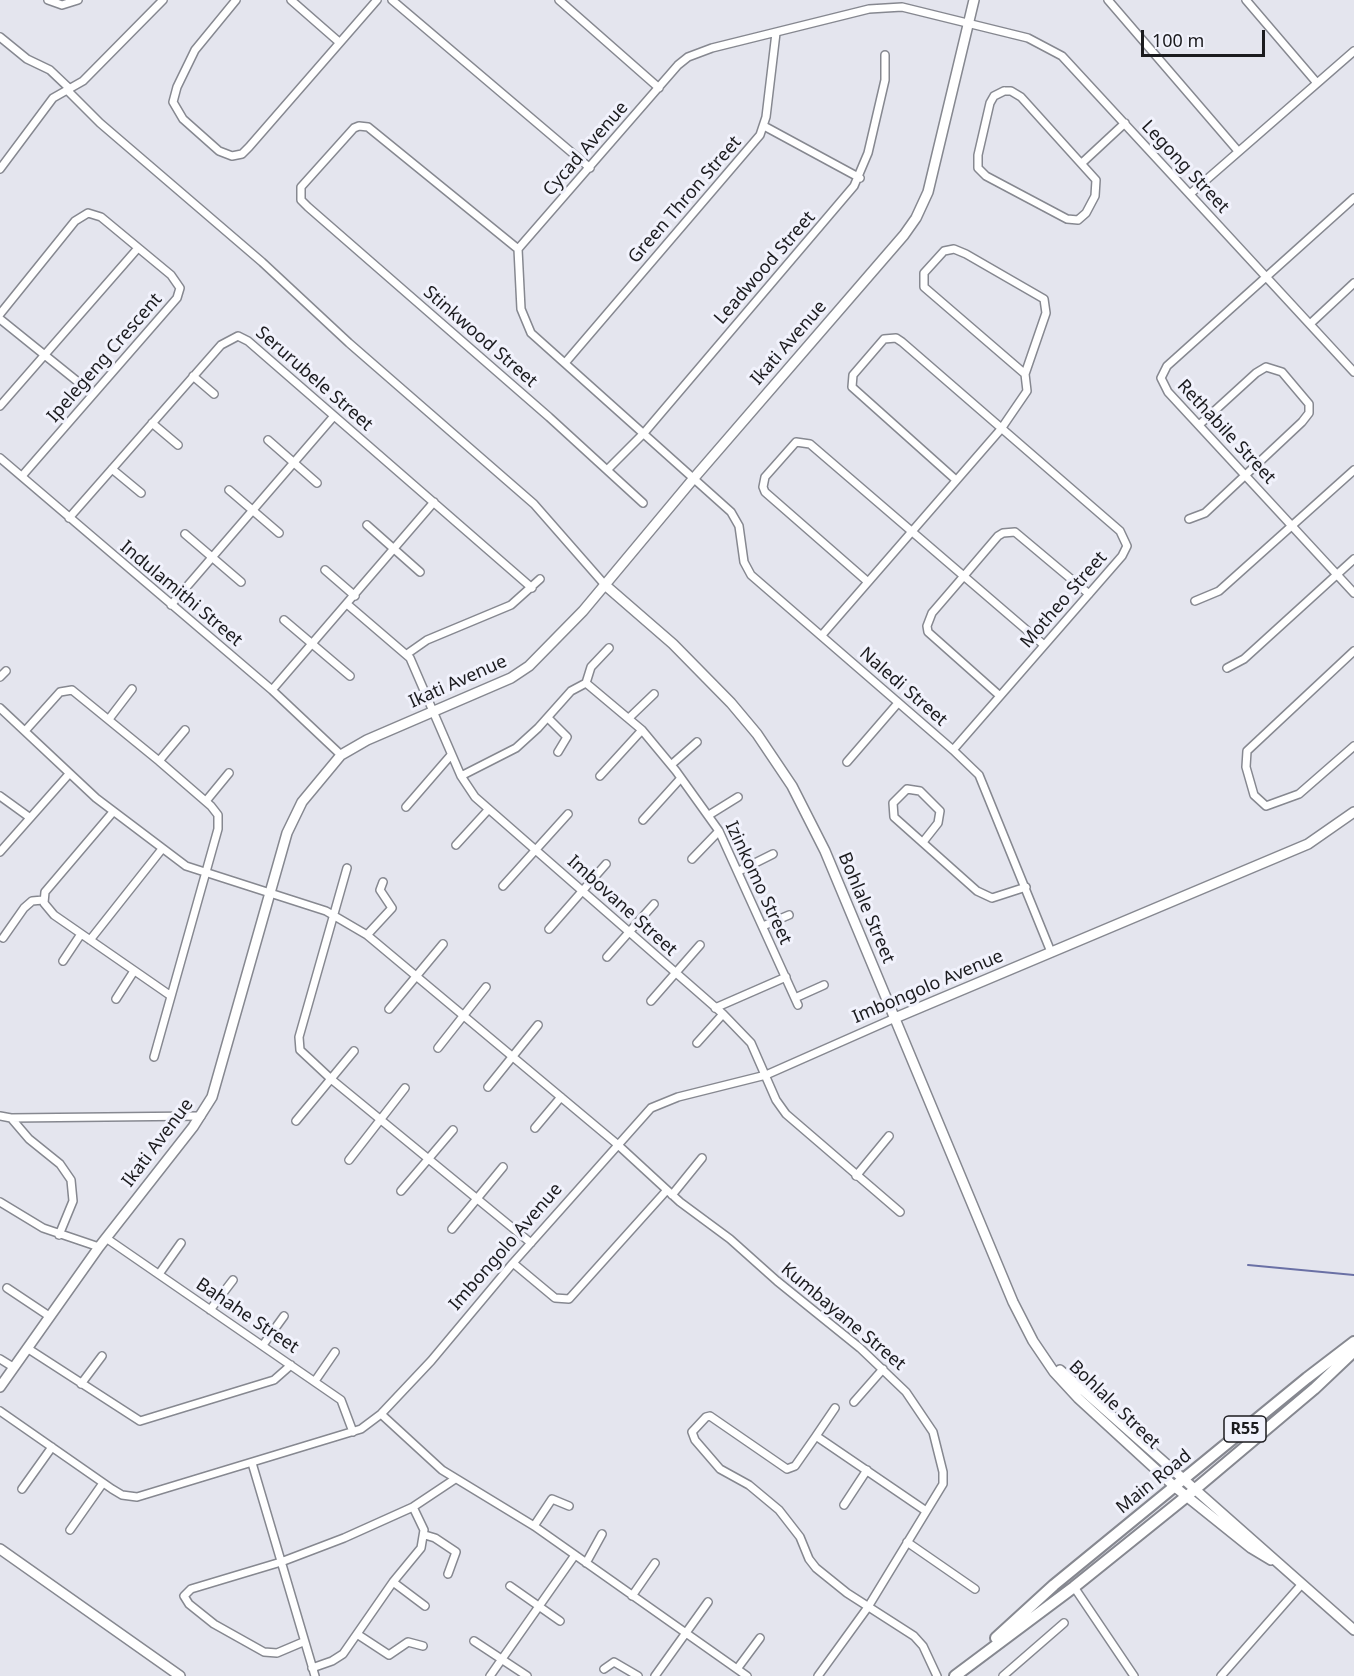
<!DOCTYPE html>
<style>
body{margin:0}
#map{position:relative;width:1354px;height:1676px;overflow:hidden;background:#e4e5ee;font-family:"Noto Sans",sans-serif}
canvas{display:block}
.scale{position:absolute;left:1141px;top:30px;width:124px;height:27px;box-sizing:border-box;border:3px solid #1b1b1e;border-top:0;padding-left:8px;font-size:18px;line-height:21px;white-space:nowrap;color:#1b1b1e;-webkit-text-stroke:4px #f1f2fc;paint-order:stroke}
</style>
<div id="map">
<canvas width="1354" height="1676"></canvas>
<div class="scale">100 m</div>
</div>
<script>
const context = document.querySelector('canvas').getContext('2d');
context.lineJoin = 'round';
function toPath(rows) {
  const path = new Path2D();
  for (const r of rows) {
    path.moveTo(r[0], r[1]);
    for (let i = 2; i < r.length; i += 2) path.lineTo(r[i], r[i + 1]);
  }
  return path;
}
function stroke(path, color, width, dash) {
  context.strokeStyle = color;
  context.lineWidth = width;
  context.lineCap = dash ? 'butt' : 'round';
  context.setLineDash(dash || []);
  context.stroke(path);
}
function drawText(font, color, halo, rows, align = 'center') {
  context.font = font + ' "Noto Sans",sans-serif';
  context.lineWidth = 6;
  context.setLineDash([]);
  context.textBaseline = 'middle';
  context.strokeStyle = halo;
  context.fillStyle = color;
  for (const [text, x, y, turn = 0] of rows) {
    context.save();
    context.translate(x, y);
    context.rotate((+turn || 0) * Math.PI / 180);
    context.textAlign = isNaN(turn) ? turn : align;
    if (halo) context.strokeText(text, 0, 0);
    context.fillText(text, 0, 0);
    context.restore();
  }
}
stroke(toPath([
 [1248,1265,1354,1275]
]), '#6a70a5', 2);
const minor = toPath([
 [48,0,62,5,78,0],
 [236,0,195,50,177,87,173,102,183,119,219,151,232,156,242,154,249,147,377,0],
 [291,0,339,42],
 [392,0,590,168],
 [559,0,659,88],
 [1108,0,1238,151],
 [1246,0,1317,83],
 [0,37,27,59,50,70,70,89],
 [67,90,100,123,262,262,349,343,534,504,605,585],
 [1004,91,1011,91,1021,97,1096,180,1095,196,1086,213,1078,220,1067,219,986,176,978,168,978,155,990,103,994,96,1004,91],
 [764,126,860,178],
 [1083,162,1125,123],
 [0,169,53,98,83,81,163,0],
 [1190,194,1354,51],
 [1354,198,1167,366,1161,378,1168,392,1354,593],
 [518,249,368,127,359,126,354,128,301,187,301,200,308,207,549,417,643,503],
 [0,314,75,221,88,213,101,217,171,275,180,288,177,298,22,476],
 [0,319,93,394],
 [1310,324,1354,283],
 [565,363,760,135,766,117,776,33],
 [193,376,214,394],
 [0,406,138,248],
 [152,423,178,445],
 [268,440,317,483],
 [0,458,272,690,341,755],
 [112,469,141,493],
 [608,469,644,433,854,186,868,153,885,80,885,55],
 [229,490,279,533],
 [69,518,221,345,238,336,248,341,532,588],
 [1189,519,1205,513,1302,422,1309,413,1309,404,1282,372,1266,367,1256,373,1199,425],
 [367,525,420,572],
 [185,534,241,582],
 [325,570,355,596],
 [868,582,765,492,763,487,765,477,796,442,810,444,1044,645],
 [1195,601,1219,591,1354,470],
 [347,604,410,658,461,776,475,797,723,1014,751,1043,776,1100,786,1114,900,1212],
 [171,605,334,416],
 [284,620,350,676],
 [822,635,1001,429,1027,391,1025,374,1046,313,1044,299,966,254,954,249,944,251,924,273,924,287,1025,374],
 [1354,651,1247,751,1246,767,1254,795,1266,806,1299,794,1354,746],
 [407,654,427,640,511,605,540,579],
 [1227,668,1244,659,1354,559],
 [0,677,6,671],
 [586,683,642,730,676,771,719,831,798,1005],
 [586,683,591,667,609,648],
 [272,690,434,502],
 [1000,696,928,632,927,626,932,613,963,577,998,536,1003,533,1015,532,1089,594],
 [0,708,96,798,186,866,326,911,367,935,617,1144,680,1202,730,1239,777,1281,860,1348,906,1392,933,1432,943,1472,943,1484,868,1607,818,1676],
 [548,718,567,737,558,752],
 [629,718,654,694],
 [109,719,132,689],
 [25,731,60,692,72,690,159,761,211,806,218,815,218,829,154,1057],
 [953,750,1122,556,1127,546,1120,531,902,342,896,338,884,339,853,375,852,387,956,480],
 [159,761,185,730],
 [847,762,898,703],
 [671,765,697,742],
 [461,776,516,748,538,728,571,691,586,683],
 [600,776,642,730],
 [0,796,29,817],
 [206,801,229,773],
 [406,807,451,755],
 [113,812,45,892,44,903,54,915,171,996],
 [709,815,738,797],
 [643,820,681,778],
 [923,842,938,823,940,811,920,791,907,789,893,803,894,817,977,891,992,898,1026,887],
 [456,845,488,810],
 [0,852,69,774],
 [692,859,719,831],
 [347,868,299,1037,300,1050,331,1079,531,1243],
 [739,871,773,854],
 [503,886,568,814],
 [763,926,789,915],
 [549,929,606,864],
 [367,935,392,908,380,890,383,882],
 [3,938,24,908,32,901,43,900],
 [90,940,162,849],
 [1051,952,979,775,953,750,751,575,744,562,739,526,731,512,531,333,521,309,518,249,678,65,688,57,712,48,869,9,902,7,1028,38,1062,56,1354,372],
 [607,957,654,904],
 [63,961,81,934],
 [795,998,824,985],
 [116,999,134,971],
 [651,1001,700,945],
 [715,1008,786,977],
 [389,1009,443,944],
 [697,1043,723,1014],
 [438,1048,486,987],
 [488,1087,538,1025],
 [0,1116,11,1118,29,1139,60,1164,71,1180,73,1201,59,1235],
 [11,1118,201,1116],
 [296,1121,354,1051],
 [535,1128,561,1097],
 [349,1160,405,1088],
 [856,1176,889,1136],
 [401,1191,453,1130],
 [672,1195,702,1158],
 [0,1202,43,1228,99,1247],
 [452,1229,503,1167],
 [106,1238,341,1400,353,1432],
 [513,1263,555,1298,569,1299,667,1190],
 [159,1274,181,1243],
 [7,1288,49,1316],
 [210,1310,233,1280],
 [263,1345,284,1316],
 [27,1348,140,1421,274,1380,291,1365],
 [0,1359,13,1367],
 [315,1381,335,1352],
 [81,1384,102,1356],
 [854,1402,883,1369],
 [0,1411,112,1489,122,1495,137,1497,361,1429,381,1414,431,1361,513,1263,651,1108,678,1097,766,1075,895,1018],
 [381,1414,442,1470,534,1526,747,1676],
 [816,1436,835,1408],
 [252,1463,315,1676],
 [22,1489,52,1447],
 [844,1505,867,1470],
 [926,1511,816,1436,795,1466,787,1469,710,1416,706,1417,692,1432,695,1440,720,1469,749,1485,779,1510,800,1537,809,1559,816,1568,847,1593,914,1636,923,1646,937,1676],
 [534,1526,552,1499,569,1506],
 [70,1530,103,1483],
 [425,1535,435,1538,456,1552,448,1574],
 [907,1542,975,1589],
 [586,1563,602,1534],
 [393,1582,425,1606],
 [510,1586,560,1621],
 [1074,1587,1134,1676],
 [632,1596,655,1563],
 [357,1634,389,1655,408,1642,423,1646],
 [474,1641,527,1676],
 [303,1642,277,1653,264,1652,214,1624,189,1604,184,1596,191,1589,281,1562,344,1538,413,1507,455,1479],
 [312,1668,332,1661,343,1654,393,1582,421,1548,424,1530,413,1507],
 [604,1669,614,1662,638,1676],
 [737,1669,760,1638],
 [490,1676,575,1555],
 [655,1676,708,1602],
 [1003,1676,1064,1623],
 [1221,1676,1301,1585]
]);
const tertiary = toPath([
 [605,585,673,644,731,703,757,734,792,786,825,851,1013,1302,1033,1341,1054,1372,1078,1398,1175,1487,1251,1548,1271,1560],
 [895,1018,1308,844,1354,812],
 [1060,1370,1354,1630],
 [0,1387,99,1247,193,1127,212,1097,287,833,302,802,341,755,367,740,511,678,529,666,583,611,694,478,904,235,916,218,928,192,974,0],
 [0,1549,180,1676]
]);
const primary = toPath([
 [996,1638,1054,1585,1307,1378,1354,1342],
 [955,1676,1074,1587,1187,1496,1314,1389,1354,1351]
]);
stroke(minor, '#868890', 10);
stroke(tertiary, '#868890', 12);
stroke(primary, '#868890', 14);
stroke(minor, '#fff', 7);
stroke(tertiary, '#fff', 9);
stroke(primary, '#fff', 10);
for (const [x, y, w] of [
 [1245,1429,42]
]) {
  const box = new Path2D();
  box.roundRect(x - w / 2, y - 13, w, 26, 4.5);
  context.fillStyle = '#f1f2fc';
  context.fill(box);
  stroke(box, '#1b1b1e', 1.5);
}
drawText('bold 16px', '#1b1b1e', null, [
 ["R55",1245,1429]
]);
drawText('18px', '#1b1b1e', '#f1f2fc', [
 ["Cycad Avenue",586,149,-49],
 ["Legong Street",1185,167,47],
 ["Green Thron Street",685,200,-49],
 ["Leadwood Street",765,268,-49],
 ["Stinkwood Street",480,337,41],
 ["Ikati Avenue",789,343,-49],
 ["Ipelegeng Crescent",105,358,-49],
 ["Serurubele Street",314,379,41],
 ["Rethabile Street",1226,432,47],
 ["Indulamithi Street",181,594,40],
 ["Motheo Street",1064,600,-49],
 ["Ikati Avenue",458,682,-24],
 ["Naledi Street",903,687,41],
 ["Izinkomo Street",758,883,65],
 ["Imbovane Street",622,906,42],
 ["Bohlale Street",866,908,67],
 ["Imbongolo Avenue",928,987,-23],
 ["Ikati Avenue",158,1143,-53],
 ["Imbongolo Avenue",506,1247,-49],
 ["Bahahe Street",247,1316,34],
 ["Kumbayane Street",843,1317,40],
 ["Bohlale Street",1114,1405,44],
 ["Main Road",1154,1482,-39]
]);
</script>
